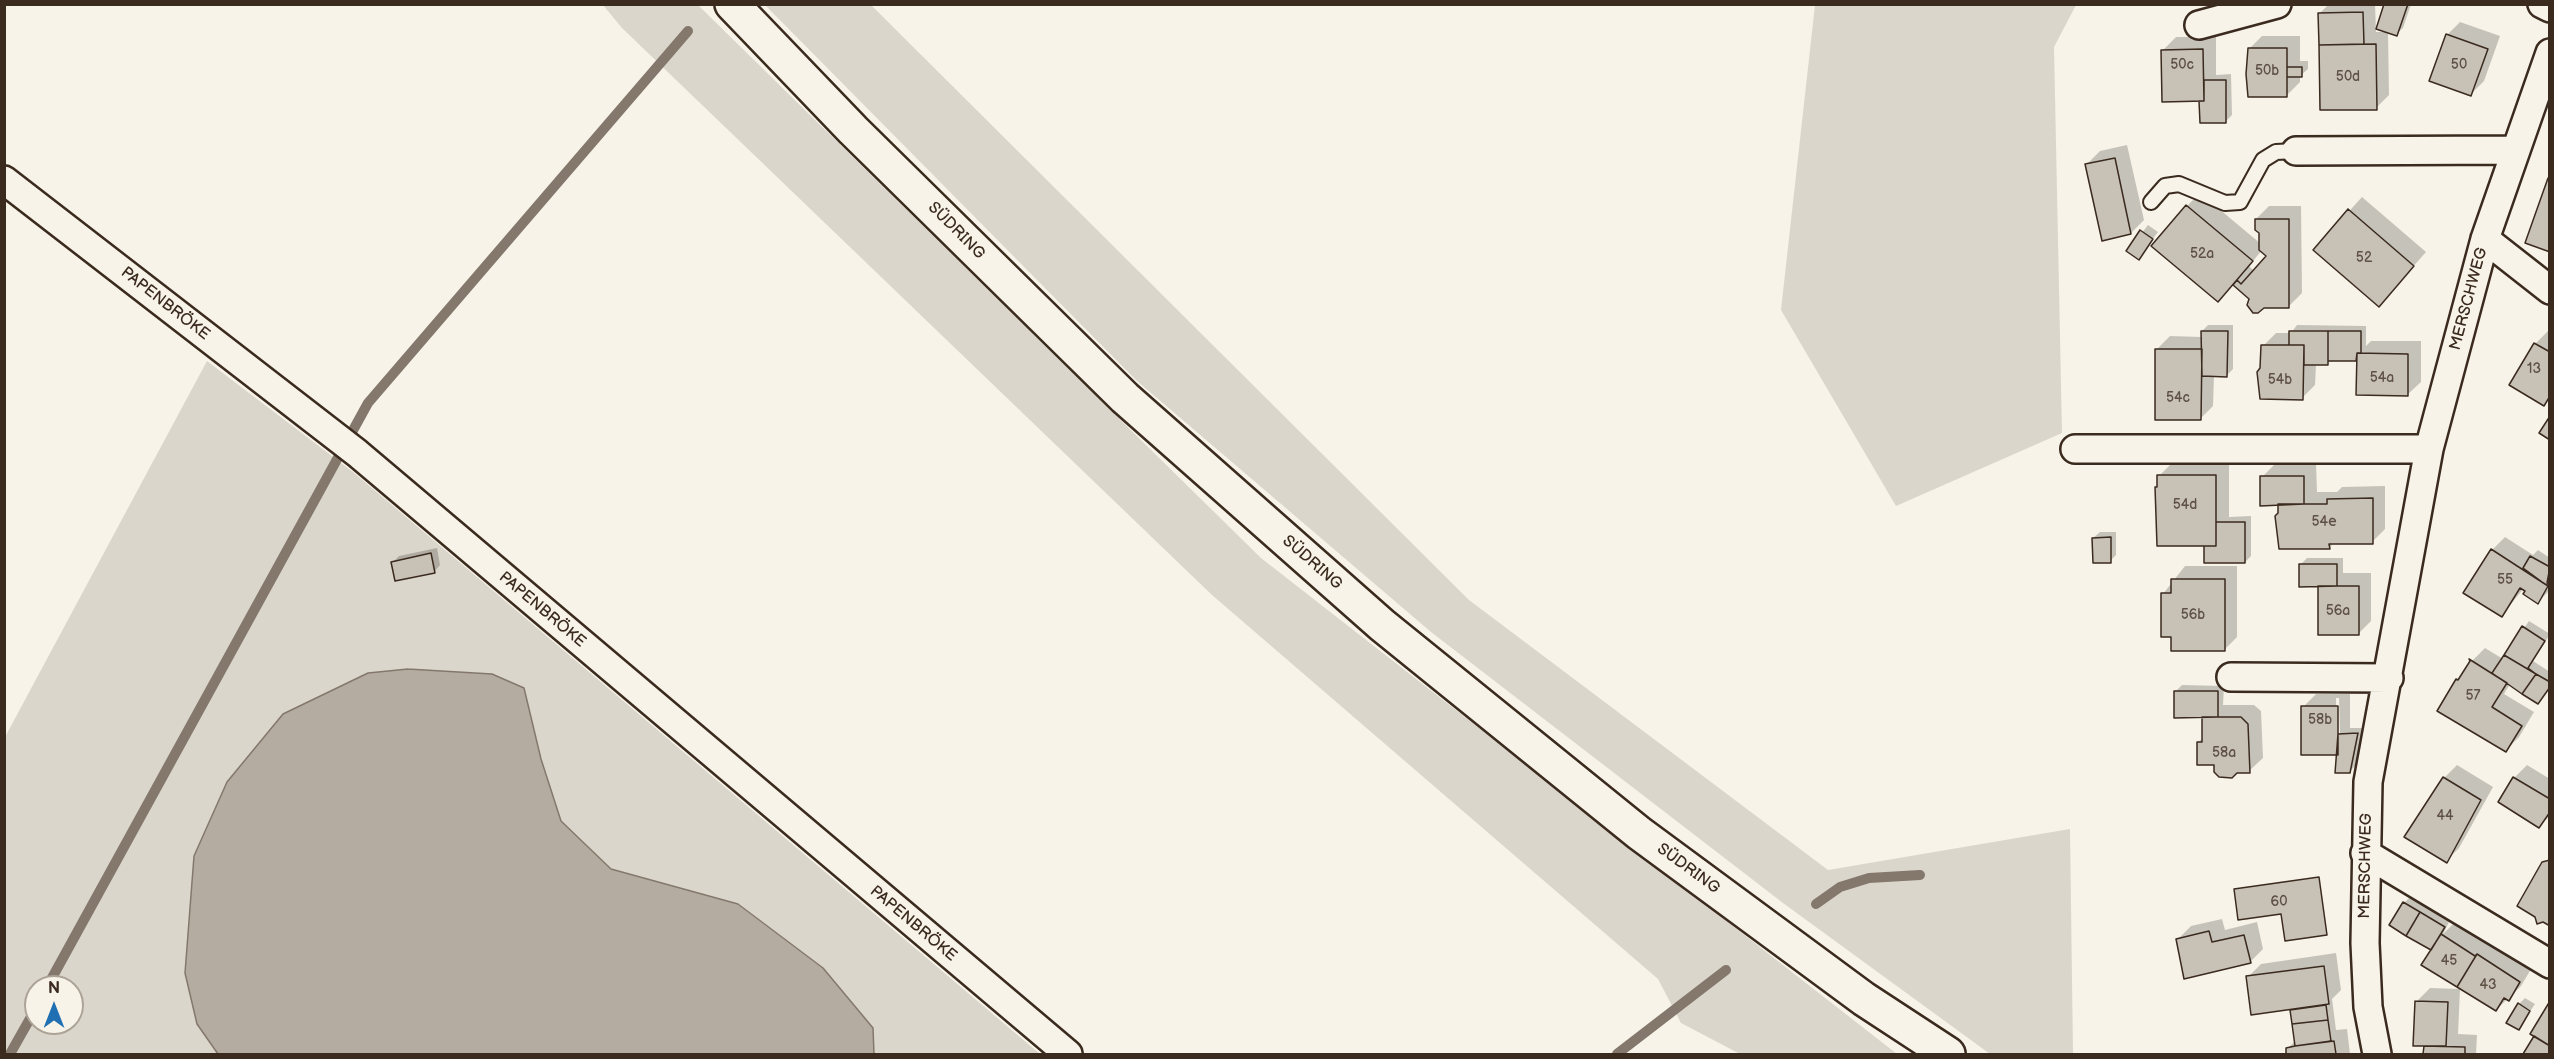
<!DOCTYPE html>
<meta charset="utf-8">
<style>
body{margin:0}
#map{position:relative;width:2554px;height:1059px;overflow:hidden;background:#f7f3e8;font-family:"Balsamiq Sans",sans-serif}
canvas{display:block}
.frame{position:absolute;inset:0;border:6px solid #3b2a1e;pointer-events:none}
.north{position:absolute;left:24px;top:975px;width:60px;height:60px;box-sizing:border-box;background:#f7f3e8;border:2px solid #aca397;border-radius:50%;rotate:0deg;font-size:16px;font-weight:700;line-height:24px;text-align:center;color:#3b2a1e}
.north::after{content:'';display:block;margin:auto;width:21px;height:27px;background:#1f6fb2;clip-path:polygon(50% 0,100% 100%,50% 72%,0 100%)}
</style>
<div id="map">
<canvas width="2554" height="1059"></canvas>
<div class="frame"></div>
<div class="north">N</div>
</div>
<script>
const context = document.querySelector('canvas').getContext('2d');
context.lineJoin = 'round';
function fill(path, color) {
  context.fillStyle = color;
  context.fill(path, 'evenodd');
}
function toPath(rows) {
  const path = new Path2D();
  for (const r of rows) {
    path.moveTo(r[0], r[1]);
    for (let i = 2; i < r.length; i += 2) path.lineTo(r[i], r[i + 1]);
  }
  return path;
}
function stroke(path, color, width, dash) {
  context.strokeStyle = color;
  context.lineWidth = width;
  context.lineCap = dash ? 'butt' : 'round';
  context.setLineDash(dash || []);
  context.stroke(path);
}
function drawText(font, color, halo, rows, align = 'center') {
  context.font = font + ' "Balsamiq Sans",sans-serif';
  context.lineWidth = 4.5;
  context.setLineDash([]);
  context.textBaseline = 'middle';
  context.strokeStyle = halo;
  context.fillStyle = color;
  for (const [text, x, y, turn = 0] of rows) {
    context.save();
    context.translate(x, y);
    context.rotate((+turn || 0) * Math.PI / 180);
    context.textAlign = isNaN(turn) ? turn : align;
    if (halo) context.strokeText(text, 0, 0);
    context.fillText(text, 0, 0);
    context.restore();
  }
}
fill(toPath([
 [603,5,698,5,1261,558,1897,1054,1740,1054,1681,1023,1658,979,1212,595,622,28],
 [765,5,871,5,1469,600,1828,870,2070,829,2073,1054,1990,1054,1783,903,1431,632,1137,381],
 [1815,5,2076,5,2054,47,2062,433,1896,506,1781,310],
 [207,361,353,472,1040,1054,874,1054,873,1028,823,968,739,904,611,869,561,821,541,759,492,674,408,669,368,673,194,856,185,973,197,1024,218,1054,5,1054,5,737],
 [36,987,72,987,72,1023,36,1023]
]), '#dbd6cb');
const water = toPath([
 [408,669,492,674,524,688,541,759,561,821,611,869,738,904,823,968,873,1028,874,1054,218,1054,197,1024,185,973,194,856,227,782,283,714,368,673,408,669]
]);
fill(water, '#b4aca0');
stroke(water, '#84786c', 1.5);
fill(toPath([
 [2329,4,2375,4,2376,32,2387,32,2386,4,2411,4,2403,28,2396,34,2388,32,2389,95,2376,108,2322,109,2320,13],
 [2460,22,2500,36,2484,81,2471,94,2447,35],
 [2262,36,2300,36,2300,61,2308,61,2308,69,2300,76,2300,82,2287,95,2249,49],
 [2176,37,2216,37,2216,75,2231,74,2232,115,2226,121,2200,100,2163,50],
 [2127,145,2144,220,2131,233,2087,164,2100,151],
 [2200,193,2261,244,2256,219,2269,206,2301,206,2302,293,2289,306,2251,299,2234,284,2218,300,2187,206],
 [2262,250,2268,255,2254,271,2249,266],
 [2362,197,2426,252,2379,305,2315,249],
 [2148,225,2158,232,2138,258,2128,251],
 [2208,325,2233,325,2233,369,2227,375,2214,375,2213,406,2200,419,2157,349,2170,336,2202,337,2202,331],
 [2297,325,2366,326,2366,346,2371,341,2421,341,2421,382,2407,395,2358,357,2316,364,2315,385,2302,398,2262,390,2258,386,2263,346,2276,333,2291,333],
 [2548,331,2550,398,2543,404,2535,344],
 [2172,463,2229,463,2229,517,2251,516,2251,556,2245,562,2205,545,2156,488,2159,476],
 [2275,464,2316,464,2317,492,2337,492,2342,487,2385,486,2385,529,2372,542,2334,543,2329,548,2280,513,2279,504,2262,477],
 [2100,532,2116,532,2116,555,2110,561,2093,538],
 [2505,537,2533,555,2538,550,2550,558,2550,590,2538,602,2524,588,2502,615,2465,593,2492,550],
 [437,548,440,565,434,572,393,562,399,556],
 [2307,558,2343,558,2343,573,2371,573,2371,621,2358,634,2301,564],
 [2185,566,2237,566,2237,637,2224,650,2172,635,2163,594],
 [2529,621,2550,634,2533,661,2550,672,2550,688,2538,702,2510,684,2504,694,2534,712,2519,737,2506,750,2472,661,2485,648,2503,659],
 [2182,685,2224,686,2223,705,2254,705,2261,711,2263,758,2249,771,2215,763,2198,742,2203,738,2203,716,2176,691],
 [2316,694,2350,694,2350,728,2363,728,2356,765,2350,771,2303,707],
 [2336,698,2339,698,2340,735,2337,743],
 [2457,765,2493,787,2459,848,2446,861,2444,778],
 [2527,765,2550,779,2550,816,2539,826,2514,778],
 [2410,897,2450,920,2443,934,2455,922,2489,943,2491,941,2531,969,2521,986,2496,1010,2436,945,2404,903],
 [2222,919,2225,930,2257,922,2263,949,2250,962,2178,939,2191,926],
 [2336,953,2341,990,2332,999,2336,1030,2347,1029,2350,1054,2288,1054,2287,1049,2296,1040,2292,1010,2295,1007,2248,977,2261,964],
 [2430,988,2460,989,2458,1034,2477,1035,2476,1054,2425,1054,2417,1001],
 [2525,998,2535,1004,2518,1029,2519,1004]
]), '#0003');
stroke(toPath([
 [1816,904,1840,887,1869,878,1920,875],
 [47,987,368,403,688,31],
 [10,1054,36,1008],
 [1617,1054,1726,970]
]), '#84786c', 10);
const building = toPath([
 [2384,4,2408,4,2397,36,2376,29,2384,4],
 [2363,12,2364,44,2319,45,2318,13,2363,12],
 [2446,34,2488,49,2471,96,2429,81,2446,34],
 [2376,44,2377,110,2320,110,2319,45,2376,44],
 [2248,48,2287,48,2287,97,2248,97,2246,74,2248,48],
 [2203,49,2204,101,2162,102,2161,50,2203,49],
 [2287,67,2302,67,2302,77,2287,77,2287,67],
 [2204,80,2226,80,2226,123,2200,123,2199,101,2204,101,2204,80],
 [2115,158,2131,234,2102,241,2085,164,2115,158],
 [2548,178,2550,179,2550,252,2525,243,2548,178],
 [2186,205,2253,261,2218,302,2151,246,2186,205],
 [2348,209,2414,266,2379,307,2313,250,2348,209],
 [2255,219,2289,219,2289,308,2264,308,2258,313,2253,313,2247,305,2249,299,2233,285,2237,280,2241,284,2266,256,2259,250,2259,233,2255,230,2255,219],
 [2140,230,2153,239,2139,260,2126,251,2140,230],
 [2201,331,2228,331,2227,377,2202,376,2201,331],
 [2289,331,2328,331,2328,365,2304,365,2304,345,2289,345,2289,331],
 [2328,331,2361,331,2361,353,2357,353,2356,361,2328,361,2328,331],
 [2534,343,2550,352,2550,396,2544,406,2509,385,2534,343],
 [2261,345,2304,345,2303,400,2260,399,2257,372,2260,368,2261,345],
 [2155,349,2202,349,2201,420,2155,420,2155,349],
 [2357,353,2408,354,2408,396,2356,395,2357,353],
 [2550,416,2550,440,2539,433,2550,416],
 [2157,475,2216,475,2216,546,2157,546,2155,487,2157,487,2157,475],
 [2260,476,2304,476,2304,504,2260,506,2260,476],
 [2373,498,2373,544,2329,544,2330,549,2279,549,2275,516,2278,513,2278,504,2327,504,2327,499,2373,498],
 [2216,522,2245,522,2245,563,2204,563,2204,546,2216,546,2216,522],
 [2111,537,2111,563,2093,563,2092,538,2111,537],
 [2491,549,2548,586,2538,604,2523,594,2525,591,2520,588,2502,617,2463,593,2491,549],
 [431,553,435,573,395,581,391,562,431,553],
 [2530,556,2550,567,2547,583,2549,585,2549,587,2523,568,2530,556],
 [2299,564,2337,564,2337,586,2299,587,2299,564],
 [2171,579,2225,579,2225,651,2171,651,2171,637,2161,637,2161,593,2171,593,2171,579],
 [2318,586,2359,586,2359,635,2318,635,2318,586],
 [2522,626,2545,641,2528,668,2536,674,2504,655,2522,626],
 [2504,655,2536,674,2522,694,2492,673,2504,655],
 [2469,659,2507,683,2492,707,2522,726,2506,752,2437,711,2456,679,2458,680,2470,661,2469,659],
 [2536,674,2550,682,2550,687,2538,704,2522,694,2536,674],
 [2174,691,2218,691,2218,717,2174,718,2174,691],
 [2301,706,2338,706,2338,755,2301,755,2301,706],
 [2202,717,2241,717,2248,724,2250,773,2237,773,2232,778,2219,777,2214,772,2214,765,2197,765,2197,742,2202,742,2202,717],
 [2358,733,2350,773,2335,773,2338,734,2358,733],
 [2443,777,2481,800,2447,863,2404,837,2443,777],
 [2513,777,2550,799,2550,812,2539,828,2498,802,2513,777],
 [2550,860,2550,926,2543,922,2537,924,2535,917,2517,906,2542,862,2550,860],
 [2319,877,2327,935,2285,941,2281,914,2238,920,2234,889,2319,877],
 [2403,902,2420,912,2406,936,2389,925,2403,902],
 [2420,912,2445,927,2431,950,2406,936,2420,912],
 [2209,931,2212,942,2244,935,2251,963,2184,979,2176,939,2209,931],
 [2441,934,2475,956,2477,954,2457,987,2421,965,2441,934],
 [2477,954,2520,982,2509,1001,2504,998,2496,1011,2457,987,2477,954],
 [2324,966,2329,1004,2251,1015,2246,976,2324,966],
 [2415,1001,2448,1002,2446,1046,2413,1046,2415,1001],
 [2550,1001,2550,1046,2530,1034,2550,1001],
 [2518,1003,2530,1011,2519,1030,2506,1023,2518,1003],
 [2326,1005,2328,1020,2292,1024,2290,1010,2326,1005],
 [2328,1020,2331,1041,2295,1046,2292,1024,2328,1020],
 [2534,1036,2550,1046,2550,1054,2523,1054,2534,1036],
 [2334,1041,2336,1054,2286,1054,2286,1048,2295,1046,2334,1041],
 [2424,1046,2465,1047,2465,1054,2423,1054,2424,1046]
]);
fill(building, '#c8c1b6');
stroke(building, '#3b2a1e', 1.5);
const service = toPath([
 [2151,202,2165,186,2179,184,2225,203,2240,202,2263,160,2276,152,2296,151]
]);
const minor = toPath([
 [2542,4,2550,8],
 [2199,25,2277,4],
 [2296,151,2514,150],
 [4,180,357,453,1068,1054],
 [2485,239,2550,290],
 [2075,449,2429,449],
 [2231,677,2389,678],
 [2365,853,2550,964],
 [2377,1054,2368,1007,2365,943,2368,782,2429,449,2485,239,2550,53]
]);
const secondary = toPath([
 [732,4,853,130,1125,398,1382,625,1639,833,1864,999,1948,1054]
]);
stroke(service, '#3b2a1e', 18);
stroke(minor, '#3b2a1e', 32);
stroke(secondary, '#3b2a1e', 38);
stroke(service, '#f7f3e8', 14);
stroke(minor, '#f7f3e8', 27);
stroke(secondary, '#f7f3e8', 33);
drawText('14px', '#5e5044', null, [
 ["50c",2182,65],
 ["50",2459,65],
 ["50b",2267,71],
 ["50d",2348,77],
 ["52a",2202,254],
 ["52",2364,258],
 ["13",2534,369],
 ["54a",2382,378],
 ["54b",2280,380],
 ["54c",2178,398],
 ["54d",2185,505],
 ["54e",2324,522],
 ["55",2505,580],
 ["56a",2338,611],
 ["56b",2193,615],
 ["57",2473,696],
 ["58b",2320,720],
 ["58a",2224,753],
 ["44",2445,816],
 ["60",2279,902],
 ["45",2449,961],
 ["43",2488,985]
]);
drawText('16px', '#3b2a1e', '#f7f3e8', [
 ["SÜDRING",956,231,45],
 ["MERSCHWEG",2469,299,-75],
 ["PAPENBRÖKE",165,304,38],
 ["SÜDRING",1312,563,41],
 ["PAPENBRÖKE",542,610,40],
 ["MERSCHWEG",2366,866,-89],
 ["SÜDRING",1688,869,36],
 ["PAPENBRÖKE",913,924,40]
]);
</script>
